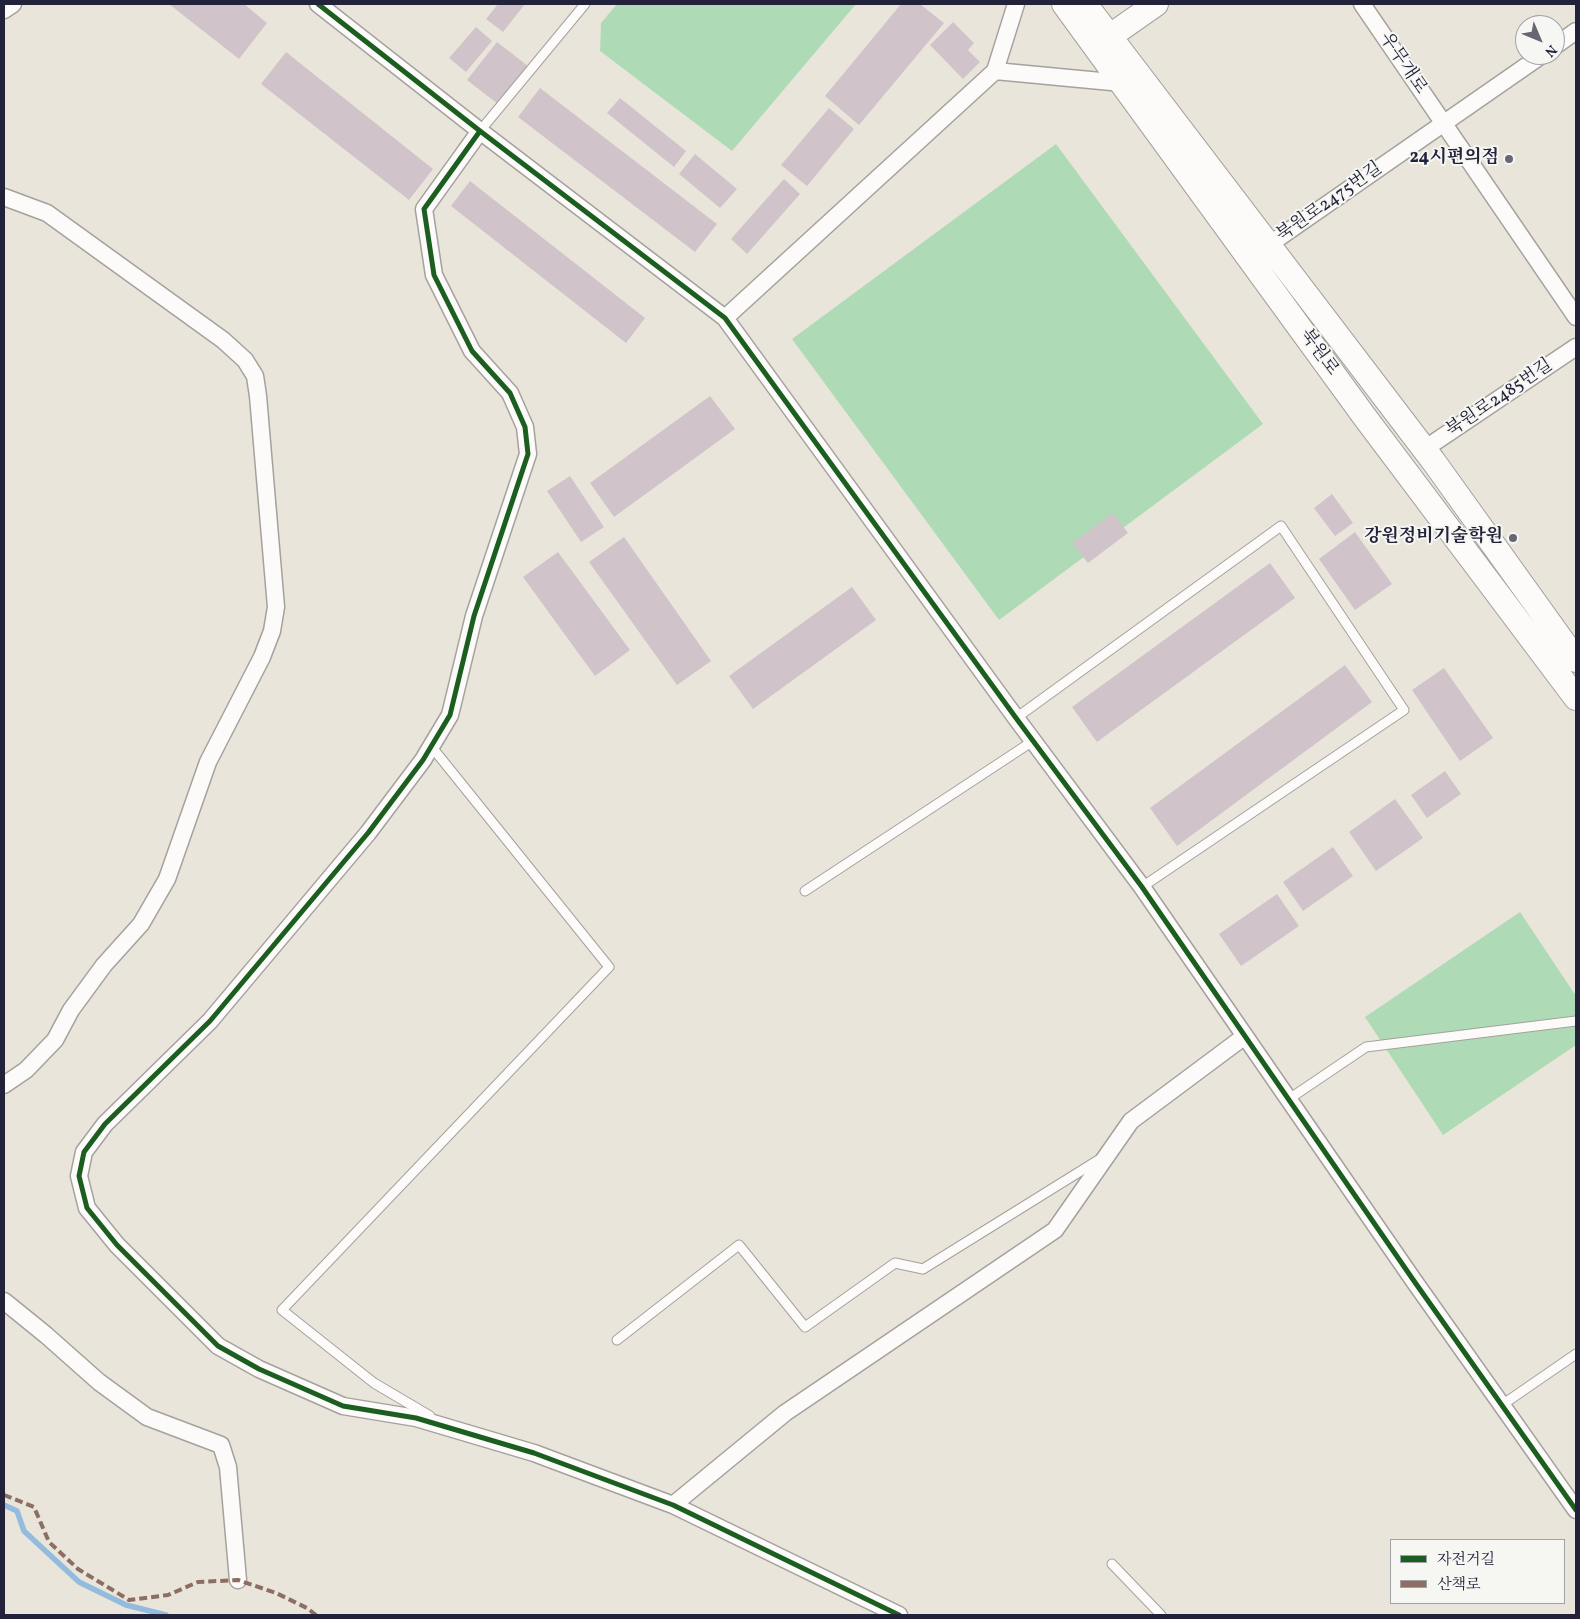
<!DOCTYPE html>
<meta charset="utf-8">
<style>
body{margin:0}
#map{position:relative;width:1580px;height:1619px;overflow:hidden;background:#eae5da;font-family:Vollkorn,"Noto Serif KR",serif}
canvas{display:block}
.frame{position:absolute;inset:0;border:5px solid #22223b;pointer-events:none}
.legend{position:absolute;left:1390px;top:1539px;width:175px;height:65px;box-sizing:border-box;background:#f6f6f2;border:1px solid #a1a1a9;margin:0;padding:6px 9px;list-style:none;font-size:15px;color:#22223b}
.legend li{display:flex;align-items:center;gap:10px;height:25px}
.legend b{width:25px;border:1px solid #a1a1a9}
.north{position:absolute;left:1515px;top:15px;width:50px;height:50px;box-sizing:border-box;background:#f6f6f2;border:1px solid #a1a1a9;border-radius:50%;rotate:135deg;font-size:14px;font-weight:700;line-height:20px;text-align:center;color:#22223b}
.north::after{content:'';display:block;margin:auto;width:18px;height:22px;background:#686673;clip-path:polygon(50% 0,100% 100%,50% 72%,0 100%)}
</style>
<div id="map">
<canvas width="1580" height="1619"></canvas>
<div class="frame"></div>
<ul class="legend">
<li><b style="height:6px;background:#1b5e20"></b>자전거길</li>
<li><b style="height:6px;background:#8d6e63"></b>산책로</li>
</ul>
<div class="north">N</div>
</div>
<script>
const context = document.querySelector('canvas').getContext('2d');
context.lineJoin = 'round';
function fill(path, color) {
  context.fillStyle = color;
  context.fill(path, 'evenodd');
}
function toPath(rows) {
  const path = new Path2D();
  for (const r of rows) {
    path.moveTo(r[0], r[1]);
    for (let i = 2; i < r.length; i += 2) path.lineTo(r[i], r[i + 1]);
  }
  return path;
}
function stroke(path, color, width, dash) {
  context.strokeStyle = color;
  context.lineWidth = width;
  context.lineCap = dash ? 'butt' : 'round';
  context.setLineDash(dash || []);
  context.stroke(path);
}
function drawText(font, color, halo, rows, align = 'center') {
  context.font = font + ' Vollkorn,"Noto Serif KR",serif';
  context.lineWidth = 4;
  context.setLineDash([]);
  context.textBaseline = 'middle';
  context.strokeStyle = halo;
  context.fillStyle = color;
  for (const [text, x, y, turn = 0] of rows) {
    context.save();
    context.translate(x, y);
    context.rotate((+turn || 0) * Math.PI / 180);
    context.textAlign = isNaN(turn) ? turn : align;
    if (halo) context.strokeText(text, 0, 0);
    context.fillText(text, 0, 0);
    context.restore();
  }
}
fill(toPath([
 [617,4,856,4,732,151,600,51,601,23],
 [1056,144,1263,424,999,620,792,339],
 [1520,912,1576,996,1576,1045,1443,1135,1365,1017]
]), '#aedbb5');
stroke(toPath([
 [4,1505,17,1511,24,1531,79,1582,126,1605,166,1615]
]), '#92bbdd', 5.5);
fill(toPath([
 [169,4,244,4,267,23,239,59],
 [498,4,525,4,503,32,486,19],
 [901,4,920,4,944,23,859,125,825,96],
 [953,22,974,43,968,50,980,62,963,79,930,45],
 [476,27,492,41,466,72,449,58],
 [497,42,528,66,498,104,467,80],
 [286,52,433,169,409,200,261,84],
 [540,88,717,224,695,252,518,117],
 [620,98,686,151,674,167,607,113],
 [829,108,854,129,807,186,781,165],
 [695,154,737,189,720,208,679,174],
 [784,179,800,194,747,254,731,239],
 [470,181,645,318,626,343,451,206],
 [710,396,735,429,614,517,590,483],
 [570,476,604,527,581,542,547,491],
 [1332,494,1353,523,1335,536,1314,508],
 [1113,513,1128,533,1088,563,1072,543],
 [1355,532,1392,584,1355,610,1319,559],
 [624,537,711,661,677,685,589,562],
 [558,552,630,650,595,676,523,577],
 [1270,563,1295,598,1097,742,1072,707],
 [852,587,876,620,753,709,729,676],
 [1345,665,1372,702,1177,846,1150,808],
 [1444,668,1493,738,1460,761,1412,690],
 [1445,771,1461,794,1427,818,1411,795],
 [1395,799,1423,838,1376,871,1349,832],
 [1333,847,1353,876,1303,911,1283,882],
 [1277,894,1299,926,1241,966,1219,934]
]), '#d1c3ca');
const lane = toPath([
 [480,131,585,4],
 [1016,718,1281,526,1404,710,1142,887],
 [805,891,1033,741],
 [1289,1099,1366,1047,1576,1021],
 [617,1340,739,1245,805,1327,895,1263,923,1269,1100,1159],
 [1502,1405,1576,1354],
 [430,1416,374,1383,282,1310,609,967,431,746],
 [1112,1564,1161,1615]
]);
const street = toPath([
 [318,4,480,131,725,318,1016,718,1142,887,1414,1281,1576,1510],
 [1362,4,1576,317],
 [4,10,13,4],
 [1555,46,1576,31],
 [995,71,1122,83],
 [480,131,424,209,434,275,472,351,510,393,525,427,528,454,474,616,450,715,423,760,368,833,210,1021,105,1124,84,1152,79,1176,87,1208,117,1245,218,1346,259,1369,343,1406,416,1418,534,1453,673,1505,899,1615],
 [4,197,47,213,223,340,245,360,255,376,258,396,276,607,272,631,262,657,208,762,167,879,141,924,104,965,71,1010,55,1040,26,1070,4,1085],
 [1267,246,1542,55],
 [725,318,995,71,1016,4],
 [1423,450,1576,347],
 [4,1301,46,1335,99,1382,147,1417,221,1445,228,1467,238,1580],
 [673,1505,785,1413,1055,1230,1131,1121,1245,1036]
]);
const secondary = toPath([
 [1064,4,1364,416,1576,698],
 [1085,4,1434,462,1576,660],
 [1096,46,1156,4]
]);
stroke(lane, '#a4a19e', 11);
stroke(street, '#a4a19e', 19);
stroke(secondary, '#a4a19e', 26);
stroke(lane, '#fcfbf9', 9);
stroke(street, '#fcfbf9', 16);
stroke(secondary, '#fcfbf9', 24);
stroke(toPath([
 [4,1495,34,1507,49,1542,78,1569,129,1600,168,1595,198,1582,238,1580,276,1593,307,1608,316,1615]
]), '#8d6e63', 4, [8, 4]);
stroke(toPath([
 [318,4,480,131,725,318,1016,718,1142,887,1414,1281,1576,1510],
 [480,131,424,209,434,275,472,351,510,393,525,427,528,454,474,616,450,715,423,760,368,833,210,1021,105,1124,84,1152,79,1176,87,1208,117,1245,218,1346,259,1369,343,1406,416,1418,534,1453,673,1505,899,1615]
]), '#1b5e20', 5);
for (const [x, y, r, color] of [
 [1509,159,5,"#686673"],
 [1513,538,5,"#686673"]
]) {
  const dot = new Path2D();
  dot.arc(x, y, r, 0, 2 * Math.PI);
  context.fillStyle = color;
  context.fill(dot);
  stroke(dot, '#f6f6f2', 2);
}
drawText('18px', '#22223b', '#f6f6f2', [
 ["우무개로",1402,64,56],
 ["북원로2475번길",1330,203,-35],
 ["북원로",1318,353,54],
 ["북원로2485번길",1500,399,-34]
]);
drawText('bold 18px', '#22223b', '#f6f6f2', [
 ["24시편의점",1499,159],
 ["강원정비기술학원",1503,538]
], 'right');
</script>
